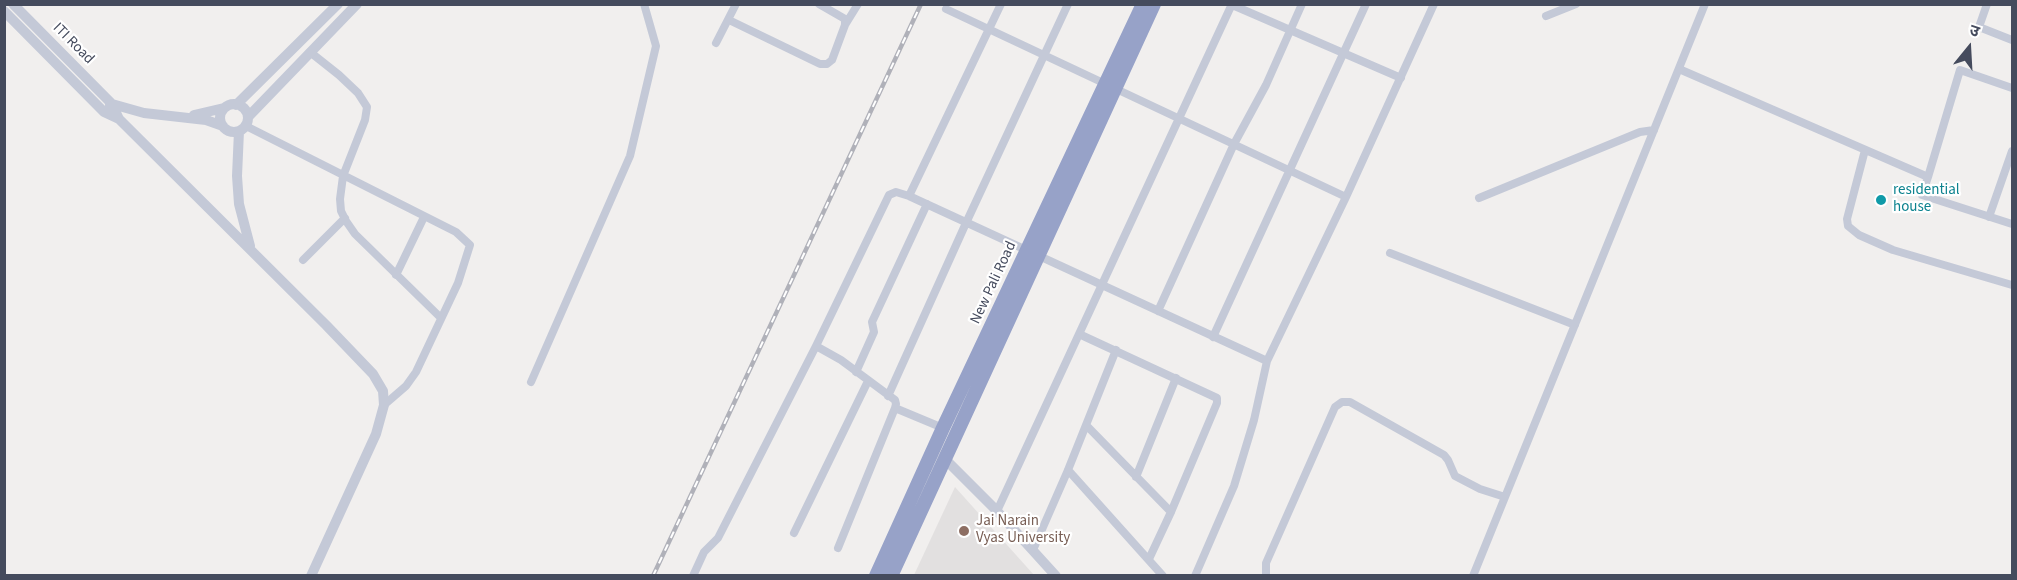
<!DOCTYPE html>
<meta charset="utf-8">
<style>
body{margin:0}
#map{position:relative;width:2017px;height:580px;overflow:hidden;background:#f1efee;font-family:"Source Sans 3","Noto Sans Devanagari",sans-serif}
canvas{display:block}
.frame{position:absolute;inset:0;border:6px solid #454b5d;pointer-events:none}
.north{position:absolute;left:1939px;top:18px;width:60px;height:60px;-webkit-text-stroke:4px #fff;paint-order:stroke;rotate:18deg;font-size:16px;font-weight:700;line-height:24px;text-align:center;color:#454b5d}
.north::after{content:'';display:block;margin:auto;width:21px;height:27px;background:#454b5d;clip-path:polygon(50% 0,100% 100%,50% 72%,0 100%)}
</style>
<div id="map">
<canvas width="2017" height="580"></canvas>
<div class="frame"></div>
<div class="north">उ</div>
</div>
<script>
const context = document.querySelector('canvas').getContext('2d');
context.lineJoin = 'round';
function fill(path, color) {
  context.fillStyle = color;
  context.fill(path, 'evenodd');
}
function toPath(rows) {
  const path = new Path2D();
  for (const r of rows) {
    if (r.length === 3) {
      path.moveTo(r[0] + r[2], r[1]);
      path.arc(r[0], r[1], r[2], 0, 2 * Math.PI);
      continue;
    }
    path.moveTo(r[0], r[1]);
    for (let i = 2; i < r.length; i += 2) path.lineTo(r[i], r[i + 1]);
  }
  return path;
}
function stroke(path, color, width, dash) {
  context.strokeStyle = color;
  context.lineWidth = width;
  context.lineCap = dash ? 'butt' : 'round';
  context.setLineDash(dash || []);
  context.stroke(path);
}
function drawText(font, color, halo, rows, align = 'center') {
  context.font = font + ' "Source Sans 3",sans-serif';
  context.lineWidth = 4.5;
  context.setLineDash([]);
  context.textBaseline = 'middle';
  context.strokeStyle = halo;
  context.fillStyle = color;
  for (const [text, x, y, turn = 0] of rows) {
    context.save();
    context.translate(x, y);
    context.rotate((+turn || 0) * Math.PI / 180);
    context.textAlign = isNaN(turn) ? turn : align;
    if (halo) context.strokeText(text, 0, 0);
    context.fillText(text, 0, 0);
    context.restore();
  }
}
fill(toPath([
 [955,487,1034,575,914,575]
]), '#e2e0e0');
stroke(toPath([
 [1001,4,909,196,1267,361],
 [1230,4,1401,78],
 [1987,4,1979,27,2012,40],
 [946,9,1346,197],
 [1546,16,1576,4],
 [729,20,820,64,827,64,832,60,845,25,845,19,819,4],
 [845,25,858,4],
 [716,43,736,4],
 [310,52,339,75,358,93,367,107,365,120,343,176,340,199,341,211,346,221,355,234,441,318],
 [1679,69,1928,177,1960,70,2012,88],
 [246,126,456,232,470,245,458,283,416,372,406,386,384,405],
 [1865,150,1847,219,1848,226,1859,235,1893,250,2012,285],
 [1928,177,1922,195,2012,224],
 [1479,198,1640,132,1654,130],
 [1989,217,2012,151],
 [1390,253,1575,325],
 [303,260,345,218],
 [396,275,424,217],
 [1158,311,1234,144,1266,85,1302,4],
 [1079,334,1217,398,1217,403,1171,512,1149,559],
 [1213,337,1366,4],
 [816,346,841,360,895,400,896,404,895,408,943,428],
 [856,372,874,332,872,322,927,204],
 [531,382,630,156,656,46,644,4],
 [888,396,966,223,1068,4],
 [1086,425,1171,512],
 [1068,470,1163,576],
 [1136,477,1176,378],
 [997,511,1232,4],
 [794,533,868,381],
 [838,548,895,408],
 [1033,550,1068,470,1116,350],
 [693,576,704,552,718,538,816,346,889,195,896,192,909,196],
 [1195,576,1234,486,1254,420,1267,361,1346,197,1434,4],
 [1266,576,1266,563,1335,407,1342,402,1350,402,1444,455,1448,460,1455,476,1480,489,1505,497],
 [1473,576,1705,4]
]), '#c4c9d7', 8);
stroke(toPath([
 [13,4,112,104,119,119],
 [4,11,104,112,119,119,326,325,373,374,383,391,384,405,376,434,311,576],
 [234,118,14],
 [110,105,112,104,144,113,206,120,223,126],
 [236,105,338,4],
 [194,115,224,108],
 [248,117,357,4],
 [239,131,237,176,239,204,250,246],
 [944,458,997,511,1056,576]
]), '#c4c9d7', 10);
stroke(toPath([
 [876,576,943,428,1143,4],
 [891,576,1154,4]
]), '#97a2c8', 14);
const rail = toPath([
 [653,576,921,4]
]);
stroke(rail, '#b0b1b9', 4.5);
stroke(rail, '#fff', 2, [7]);
for (const [x, y, r, color] of [
 [1881,200,6,"#0f9aa8"],
 [964,531,6,"#8d6e63"]
]) {
  const dot = new Path2D();
  dot.arc(x, y, r, 0, 2 * Math.PI);
  context.fillStyle = color;
  context.fill(dot);
  stroke(dot, '#fff', 2);
}
drawText('15px', '#454b5d', '#fff', [
 ["ITI Road",73,44,45],
 ["New Pali Road",994,283,-65]
]);
drawText('15px', '#0d838f', '#fff', [
 ["residential",1893,191],
 ["house",1893,208]
], 'left');
drawText('15px', '#785e54', '#fff', [
 ["Jai Narain",976,522],
 ["Vyas University",976,539]
], 'left');
</script>
